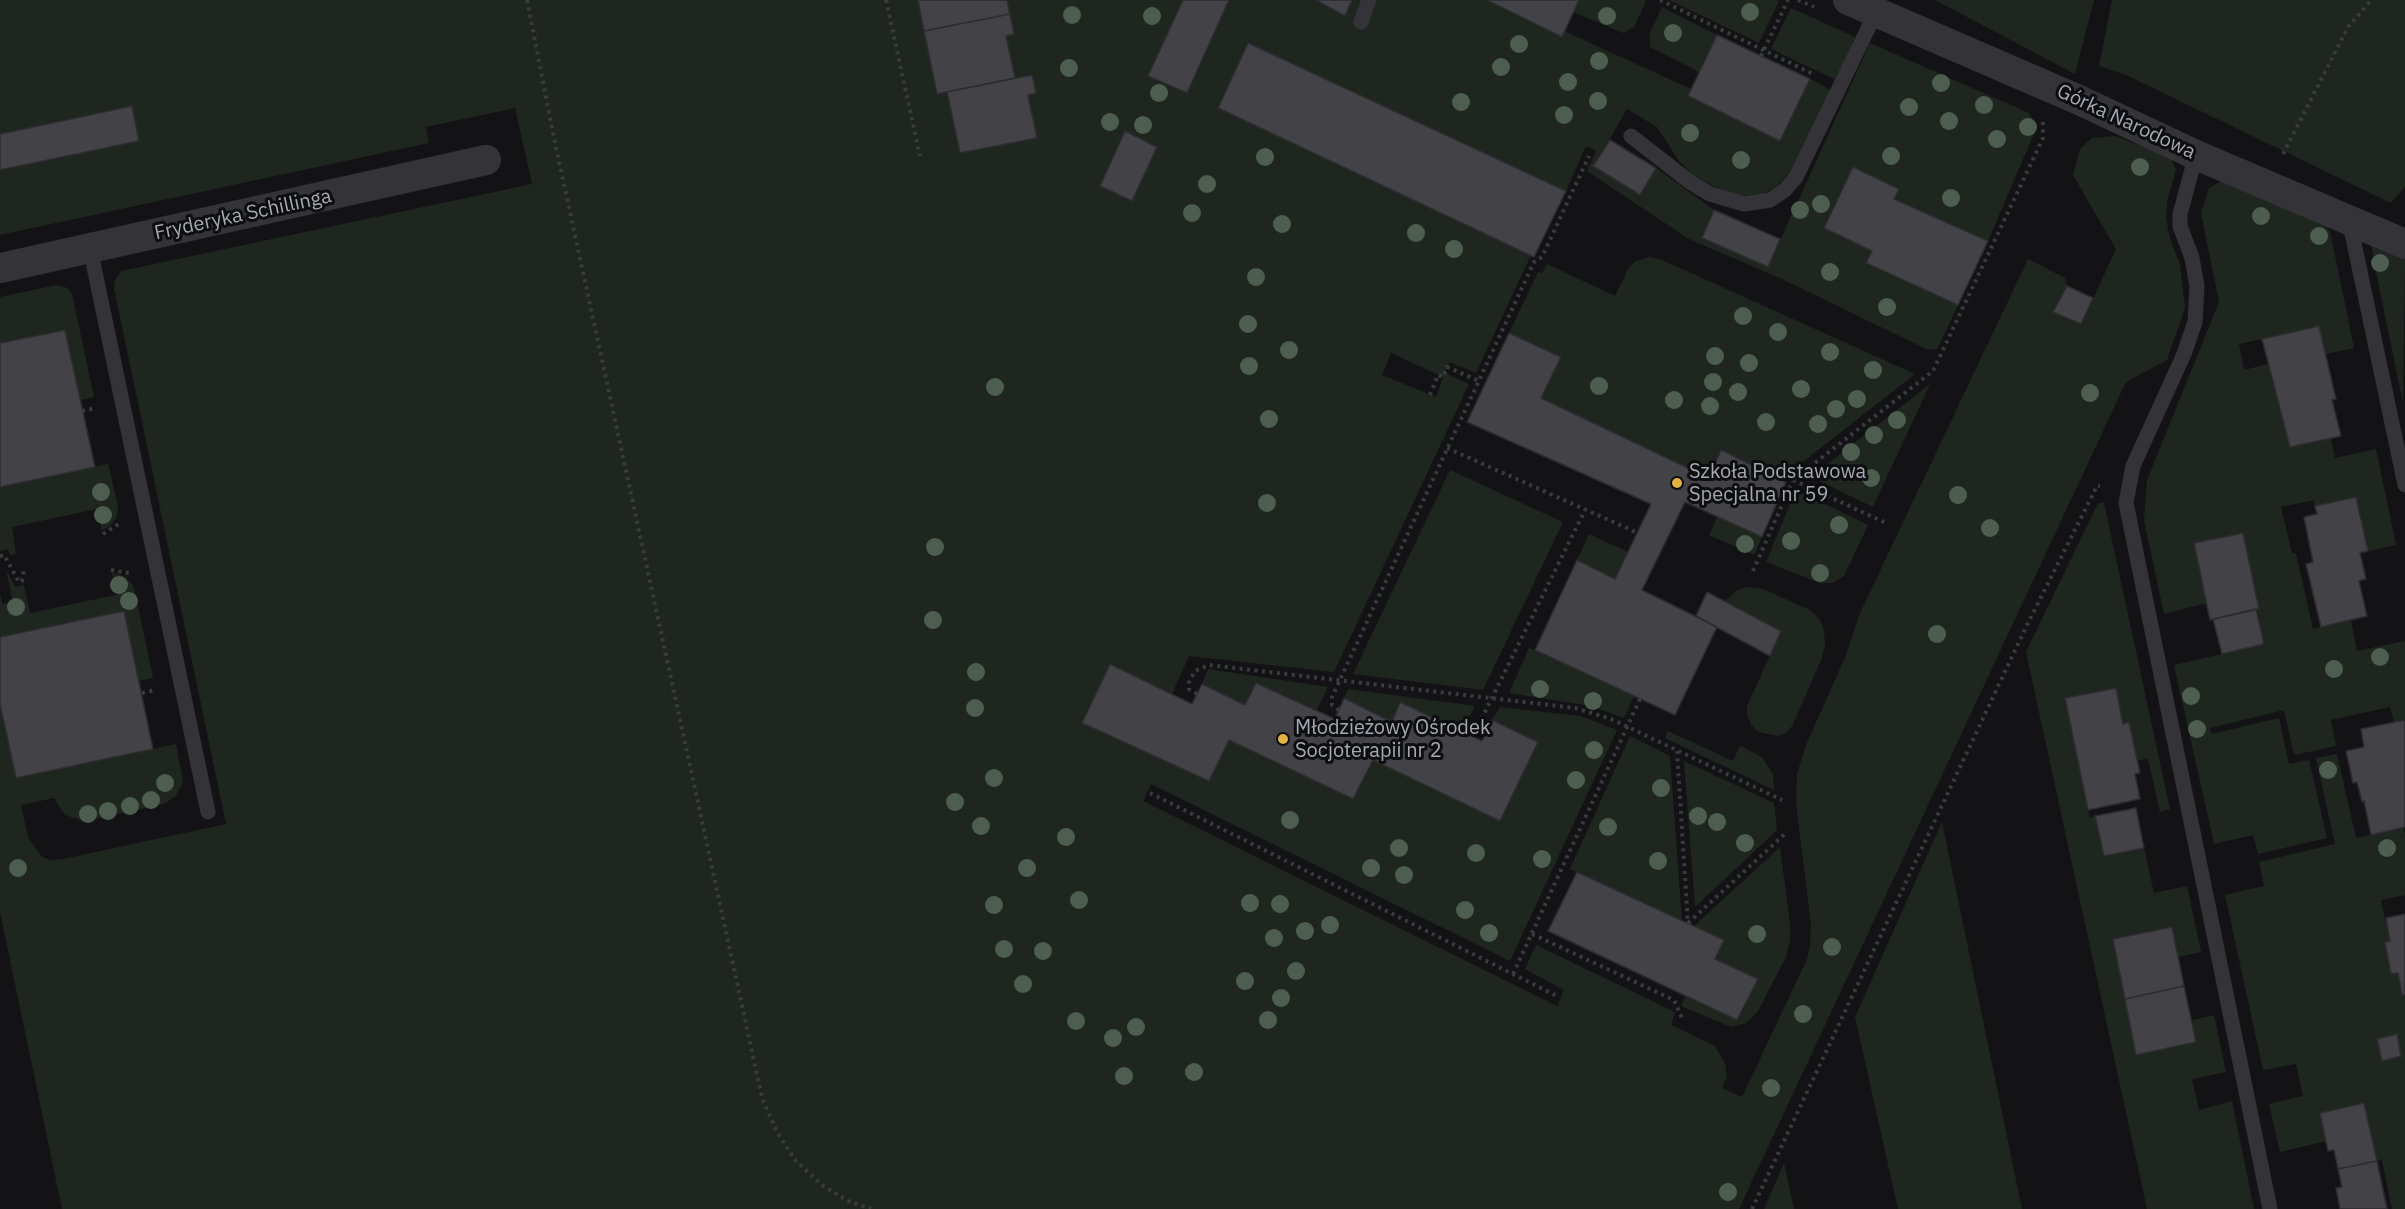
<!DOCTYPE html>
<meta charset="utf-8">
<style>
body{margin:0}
canvas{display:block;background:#131214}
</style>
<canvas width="2405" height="1209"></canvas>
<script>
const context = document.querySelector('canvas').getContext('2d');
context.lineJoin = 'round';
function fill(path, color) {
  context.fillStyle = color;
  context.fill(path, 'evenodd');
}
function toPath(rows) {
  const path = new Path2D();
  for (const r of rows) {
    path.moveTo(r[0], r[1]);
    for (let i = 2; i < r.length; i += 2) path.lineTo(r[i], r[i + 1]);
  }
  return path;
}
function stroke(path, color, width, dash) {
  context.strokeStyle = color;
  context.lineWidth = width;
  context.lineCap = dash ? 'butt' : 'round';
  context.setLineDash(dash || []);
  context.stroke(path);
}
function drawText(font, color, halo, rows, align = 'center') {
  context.font = font + ' "IBM Plex Sans",sans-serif';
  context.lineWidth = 6;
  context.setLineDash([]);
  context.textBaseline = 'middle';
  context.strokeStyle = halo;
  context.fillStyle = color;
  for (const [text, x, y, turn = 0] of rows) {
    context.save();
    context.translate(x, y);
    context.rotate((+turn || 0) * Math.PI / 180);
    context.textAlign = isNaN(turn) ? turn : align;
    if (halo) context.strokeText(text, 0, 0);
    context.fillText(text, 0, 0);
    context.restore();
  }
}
fill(toPath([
 [0,0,1316,0,1345,15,1352,0,1487,0,1564,31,1691,89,1688,97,1780,141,1810,79,1831,90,1791,171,1777,186,1760,195,1741,196,1721,190,1693,175,1679,161,1657,127,1627,109,1594,166,1639,195,1656,168,1714,210,1702,238,1768,267,1870,43,2029,113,2035,124,2033,136,1988,241,1894,199,1899,189,1853,167,1824,227,1872,251,1866,264,1958,305,1937,349,1928,350,1782,279,1689,239,1587,171,1596,151,1586,146,1566,191,1248,44,1218,108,1531,255,1476,373,1450,362,1447,367,1445,373,1469,384,1334,672,1189,656,1172,694,1110,664,1209,781,1229,740,1353,799,1373,760,1500,820,1538,742,1492,720,1500,707,1581,716,1617,730,1510,961,1151,784,1143,801,1557,1006,1564,990,1525,969,1536,945,1675,1012,1671,1025,1715,1046,1725,1063,1727,1076,1722,1088,1742,1097,1807,959,1810,945,1811,924,1796,803,1797,774,1806,745,1846,655,1860,613,2028,259,2065,278,2067,286,2054,312,2081,324,2116,249,2073,175,2080,149,2092,138,2115,136,2170,157,2176,170,2168,198,2166,216,2169,235,2180,265,2185,308,2167,360,2126,382,1739,1209,62,1209,0,912,0,704,16,778,176,744,183,782,176,796,164,804,84,821,65,815,54,798,21,805,28,837,41,856,50,860,63,859,226,824,114,288,115,280,121,271,532,184,515,108,426,127,429,143,0,235],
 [1391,353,1443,377,1436,397,1382,375],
 [1579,0,1644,0,1646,1,1634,27,1623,33,1573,12],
 [1669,0,1776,0,1779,1,1759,43],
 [1935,0,2094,0,2075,74],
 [2112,0,2405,0,2405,186,2391,203,2126,75,2099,66],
 [1662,7,1717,35,1699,72,1650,47,1650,32],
 [1791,8,1855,37,1836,80,1771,49],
 [2221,181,2325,226,2330,231,2354,348,2326,354,2319,326,2239,344,2244,370,2268,364,2290,447,2331,438,2335,458,2376,449,2396,545,2368,551,2356,497,2315,506,2314,500,2281,507,2292,554,2296,553,2313,629,2351,620,2357,651,2405,641,2405,720,2394,722,2390,707,2331,720,2336,746,2294,755,2284,710,2210,728,2212,734,2279,718,2289,764,2309,760,2327,838,2258,854,2253,835,2214,844,2174,665,2264,644,2243,533,2194,543,2207,603,2164,614,2144,521,2147,480,2219,302,2201,213,2209,188],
 [2371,244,2405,259,2403,403,2378,282],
 [1650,257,1662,260,1915,374,1781,479,1721,451,1709,478,1541,398,1561,357,1509,333,1538,272,1542,273,1547,264,1615,296,1629,267,1636,261],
 [56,285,68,288,72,294,94,397,80,400,65,330,0,343,0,297],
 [1930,384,1873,507,1811,477],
 [108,464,118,506,117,516,111,525,102,530,97,509,12,527,16,554,11,555,7,549,0,551,0,487],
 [1450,470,1563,522,1483,690,1353,674],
 [1796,490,1868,525,1844,576,1832,583,1820,583,1766,562],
 [2098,503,2104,503,2170,809,2160,812,2148,759,2137,760,2129,723,2123,724,2115,688,2065,699,2088,810,2090,818,2095,816,2104,856,2144,848,2154,893,2187,886,2201,952,2178,957,2172,927,2113,939,2136,1055,2196,1042,2192,1020,2214,1015,2226,1072,2192,1079,2199,1110,2232,1101,2254,1209,2147,1209,2026,652],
 [1717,517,1762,537,1754,555,1709,535],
 [1589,534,1628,552,1615,579,1577,560],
 [6,569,15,587,24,585,30,613,116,595,112,573,125,576,134,587,153,678,139,681,124,611,0,637,0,592,2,604,13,602],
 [1746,587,1763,589,1810,610,1820,620,1824,631,1825,644,1822,658,1792,726,1786,733,1778,736,1759,732,1752,726,1747,715,1747,706,1781,631,1724,602,1736,591],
 [1529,648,1634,696,1624,718,1591,706,1509,693],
 [1208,669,1328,687,1317,710,1257,683,1245,705,1202,684],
 [1348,689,1475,706,1462,731,1400,703,1392,722,1344,698],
 [1668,731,1733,761,1740,746,1762,757,1773,774,1774,790,1665,738],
 [1630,736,1670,756,1682,921,1570,869],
 [2337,754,2356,838,2403,828,2405,836,2405,895,2381,900,2390,941,2385,943,2391,974,2398,973,2402,994,2405,994,2405,1209,2392,1209,2382,1160,2377,1161,2364,1103,2320,1113,2326,1141,2280,1152,2269,1104,2303,1096,2296,1064,2263,1070,2225,895,2264,886,2259,862,2335,844,2316,758],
 [1684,761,1774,803,1777,830,1695,907],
 [1942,822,2022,1209,1898,1209,1855,1017],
 [1780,847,1790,924,1790,941,1786,957,1758,1011,1746,1023,1731,1027,1681,1006,1686,996,1738,1020,1758,979,1715,959,1724,940,1694,926],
 [1784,1163,1794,1209,1764,1209]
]), '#1f2620');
const building = toPath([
 [918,0,1007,0,1010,14,924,31,918,0],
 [1183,0,1229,0,1187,93,1148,76,1183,0],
 [1316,0,1352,0,1345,16,1316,0],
 [1487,0,1579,0,1562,37,1487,0],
 [1010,14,1014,34,1006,36,1015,78,937,94,924,31,1010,14],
 [1717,35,1810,79,1780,141,1688,96,1717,35],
 [1248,43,1566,191,1534,257,1218,108,1248,43],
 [1032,75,1036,93,1028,95,1037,138,960,153,947,92,1032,75],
 [132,106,139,141,0,170,0,134,132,106],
 [1125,131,1157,147,1132,201,1100,186,1125,131],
 [1610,140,1656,168,1640,195,1593,166,1610,140],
 [1853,167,1899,189,1894,199,1988,241,1958,305,1866,263,1872,251,1824,228,1853,167],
 [1714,210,1780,239,1768,267,1702,238,1714,210],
 [2067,286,2093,298,2081,324,2053,312,2067,286],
 [2319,326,2336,399,2332,400,2341,436,2290,447,2262,339,2319,326],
 [65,330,95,467,0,487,0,343,65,330],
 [1509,333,1561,357,1541,398,1709,478,1721,450,1786,482,1762,537,1685,502,1642,590,1717,627,1675,715,1535,650,1577,560,1615,579,1651,504,1467,422,1509,333],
 [2356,497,2368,551,2360,553,2366,579,2359,581,2367,616,2321,627,2306,564,2313,562,2304,517,2317,514,2315,506,2356,497],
 [2243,533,2259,609,2210,620,2194,543,2243,533],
 [1707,592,1781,631,1770,656,1696,616,1707,592],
 [2256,609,2264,644,2222,654,2213,619,2256,609],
 [124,611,153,749,16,778,0,704,0,637,124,611],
 [1110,664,1192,704,1202,684,1245,705,1256,683,1335,719,1344,698,1392,722,1400,702,1482,741,1492,720,1538,742,1500,821,1373,760,1353,799,1229,740,1209,781,1082,723,1110,664],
 [2116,688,2123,724,2129,722,2140,773,2135,774,2140,799,2088,810,2065,698,2116,688],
 [2405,720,2405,827,2371,835,2364,801,2362,802,2357,782,2353,783,2346,751,2364,747,2361,729,2405,720],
 [2136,808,2144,848,2104,856,2095,816,2136,808],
 [1577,872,1724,940,1715,959,1758,979,1737,1020,1548,931,1577,872],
 [2405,914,2405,994,2402,995,2398,973,2391,974,2385,942,2390,941,2386,918,2405,914],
 [2172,927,2184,986,2125,999,2113,939,2172,927],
 [2184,986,2196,1042,2136,1055,2125,999,2184,986],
 [2397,1034,2401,1056,2382,1061,2377,1039,2397,1034],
 [2364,1103,2377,1161,2338,1169,2334,1150,2328,1151,2320,1113,2364,1103],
 [2377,1161,2387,1209,2340,1209,2336,1188,2342,1187,2338,1169,2377,1161]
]);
fill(building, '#424247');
stroke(building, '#2d2d30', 1.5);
stroke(toPath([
 [527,0,555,143,762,1098,777,1132,796,1161,822,1185,848,1201,871,1209],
 [886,0,920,156],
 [1660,0,1815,75],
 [1798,0,1814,7],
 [1761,56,1788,0],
 [2283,154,2348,27,2371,0],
 [1430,395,1438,375,1443,377,1447,367,1479,381],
 [82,411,96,408],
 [1447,448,1638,533],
 [1793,480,1886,523],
 [103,534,120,523],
 [0,556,4,555,19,582,22,581,24,570],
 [111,570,129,573],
 [1753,571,1793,480,1933,371,2043,138,2043,122],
 [142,693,156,690],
 [1197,694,1189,689,1189,682,1195,671,1209,665,1575,708,1611,719,1782,800],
 [1339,710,1332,705,1332,697,1534,262,1542,257,1589,156],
 [1487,731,1480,724,1481,720,1585,510],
 [1677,751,1688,924],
 [1150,793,1559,997],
 [1688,923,1786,833],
 [1532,934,1674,1000,1682,1018],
 [1513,974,1640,699],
 [1752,1209,2026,627,2097,486,2100,486]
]), '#3a3b3f', 4, [3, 4.5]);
stroke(toPath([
 [1361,22,1369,0],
 [1631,136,1690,182,1710,194,1744,204,1770,200,1785,190,1796,177,1876,12],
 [2196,155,2180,214,2180,226,2192,258,2197,286,2195,322,2184,354,2133,466,2126,503,2270,1209],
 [2349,219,2405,485],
 [90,248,208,812]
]), '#343438', 15);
stroke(toPath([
 [1848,0,2079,100,2196,155,2405,244],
 [0,268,486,160]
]), '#343438', 30);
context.fillStyle = '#4d5e50';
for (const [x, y] of [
 [1750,12],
 [1072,15],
 [1152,16],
 [1607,16],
 [1673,33],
 [1519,44],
 [1599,61],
 [1501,67],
 [1069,68],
 [1568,82],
 [1941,83],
 [1159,93],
 [1598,101],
 [1461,102],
 [1984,105],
 [1909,107],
 [1564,115],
 [1949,121],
 [1110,122],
 [1143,125],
 [2028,127],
 [1690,133],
 [1997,139],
 [1891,156],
 [1265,157],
 [1741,160],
 [2140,167],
 [1207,184],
 [1951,198],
 [1821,204],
 [1800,210],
 [1192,213],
 [2261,216],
 [1282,224],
 [1416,233],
 [2319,236],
 [1454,249],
 [2380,263],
 [1830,272],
 [1256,277],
 [1887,307],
 [1743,316],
 [1248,324],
 [1778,332],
 [1289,350],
 [1830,352],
 [1715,356],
 [1749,363],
 [1249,366],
 [1873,370],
 [1713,382],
 [1599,386],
 [995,387],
 [1801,389],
 [1738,392],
 [2090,393],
 [1857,399],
 [1674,400],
 [1710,406],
 [1836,409],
 [1269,419],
 [1897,420],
 [1766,422],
 [1818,424],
 [1874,435],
 [1851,452],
 [1871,478],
 [101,492],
 [1958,495],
 [1267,503],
 [103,515],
 [1839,525],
 [1990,528],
 [1791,541],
 [1745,544],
 [935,547],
 [1820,573],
 [119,585],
 [129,601],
 [16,607],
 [933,620],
 [1937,634],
 [2380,657],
 [2334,669],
 [976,672],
 [1540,689],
 [2191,696],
 [1593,701],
 [975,708],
 [2197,729],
 [1594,750],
 [2328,770],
 [994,778],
 [1576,780],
 [165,783],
 [1661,788],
 [151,800],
 [955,802],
 [130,806],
 [108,811],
 [88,814],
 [1698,816],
 [1290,820],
 [1717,822],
 [981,826],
 [1608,827],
 [1066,837],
 [1745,843],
 [1399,848],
 [2387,848],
 [1476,853],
 [1542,859],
 [1658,861],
 [18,868],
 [1027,868],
 [1371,868],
 [1404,875],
 [1079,900],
 [1250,903],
 [1280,904],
 [994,905],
 [1465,910],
 [1330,925],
 [1305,931],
 [1489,933],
 [1757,934],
 [1274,938],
 [1832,947],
 [1004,949],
 [1043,951],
 [1296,971],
 [1245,981],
 [1023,984],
 [1281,998],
 [1803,1014],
 [1268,1020],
 [1076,1021],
 [1136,1027],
 [1113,1038],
 [1194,1072],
 [1124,1076],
 [1771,1088],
 [1728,1192]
]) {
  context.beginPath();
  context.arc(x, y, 9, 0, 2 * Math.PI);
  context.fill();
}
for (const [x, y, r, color] of [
 [1677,483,6,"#e2b23c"],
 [1283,739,6,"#e2b23c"]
]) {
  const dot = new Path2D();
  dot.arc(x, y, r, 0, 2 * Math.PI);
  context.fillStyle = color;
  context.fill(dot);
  stroke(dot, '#0e0d0f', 2);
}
drawText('20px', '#a5a9b3', '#0e0d0f', [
 ["Górka Narodowa",2126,122,25],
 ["Fryderyka Schillinga",243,215,-12]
]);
drawText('20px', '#a5a9b3', '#0e0d0f', [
 ["Szkoła Podstawowa",1689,472],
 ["Specjalna nr 59",1689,495],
 ["Młodzieżowy Ośrodek",1295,728],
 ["Socjoterapii nr 2",1295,751]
], 'left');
</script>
